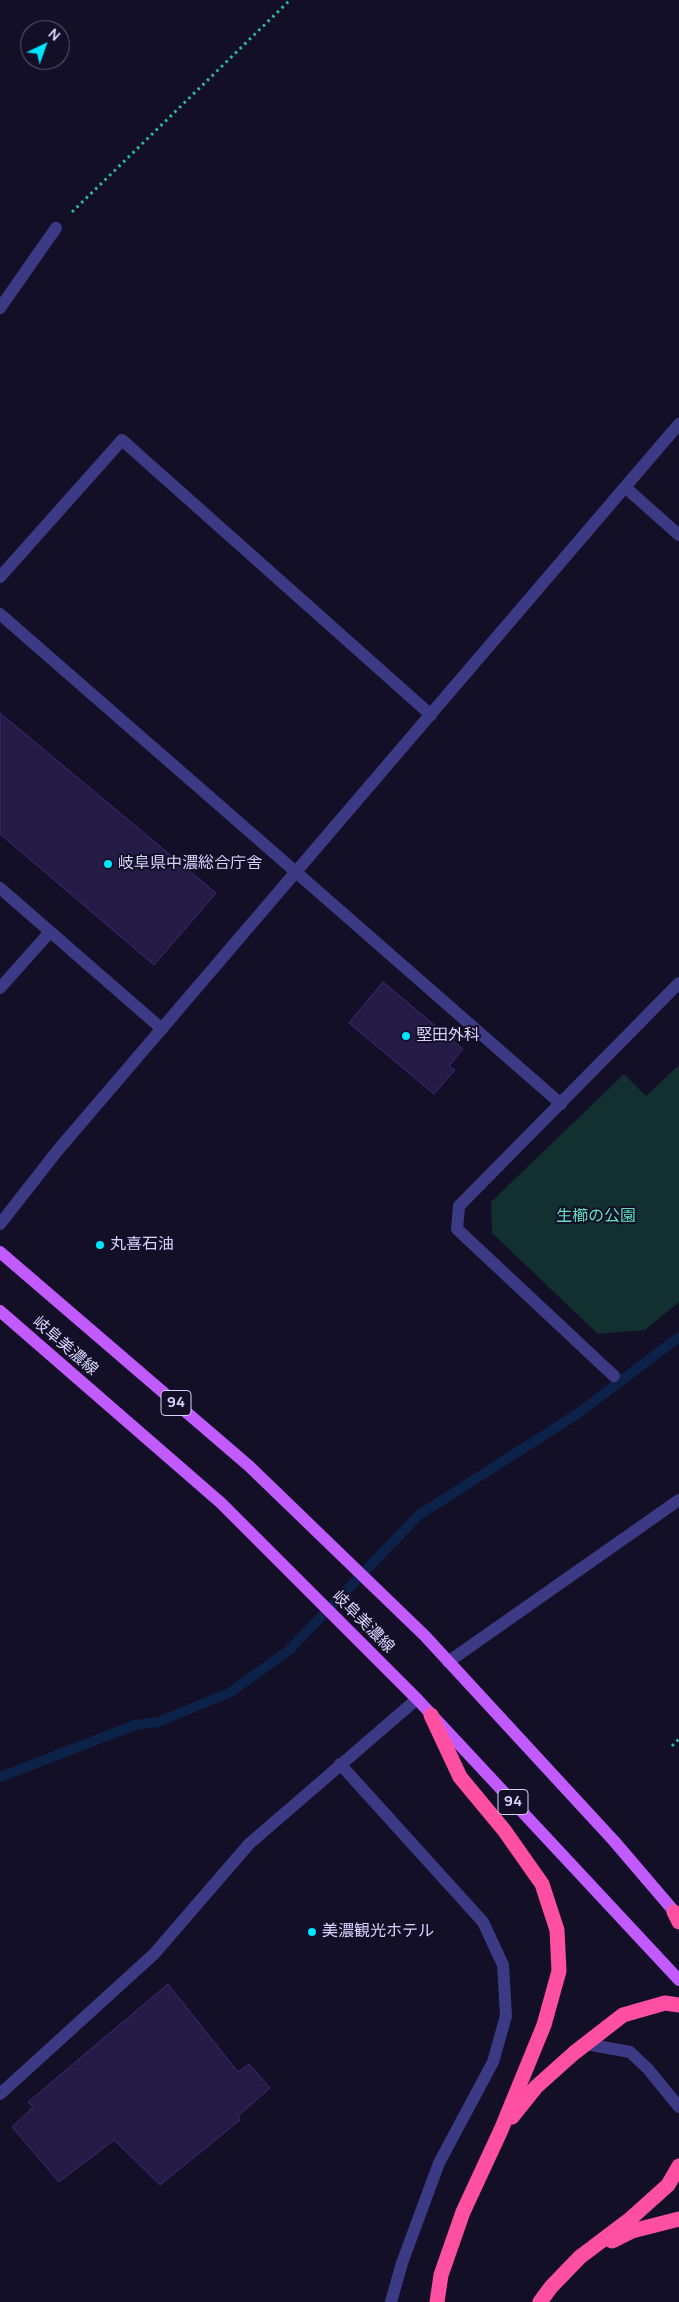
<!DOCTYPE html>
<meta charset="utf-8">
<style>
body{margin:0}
#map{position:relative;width:679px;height:2302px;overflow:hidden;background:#130f26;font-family:Manrope,sans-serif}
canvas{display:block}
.north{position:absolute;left:20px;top:20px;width:50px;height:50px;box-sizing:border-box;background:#130f26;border:1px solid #625e7d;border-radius:50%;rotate:42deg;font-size:14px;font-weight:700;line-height:20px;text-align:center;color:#d9d4ff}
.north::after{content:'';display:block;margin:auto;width:18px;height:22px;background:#00e5ff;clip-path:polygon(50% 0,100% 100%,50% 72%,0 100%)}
</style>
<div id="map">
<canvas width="679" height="2302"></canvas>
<div class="north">N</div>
</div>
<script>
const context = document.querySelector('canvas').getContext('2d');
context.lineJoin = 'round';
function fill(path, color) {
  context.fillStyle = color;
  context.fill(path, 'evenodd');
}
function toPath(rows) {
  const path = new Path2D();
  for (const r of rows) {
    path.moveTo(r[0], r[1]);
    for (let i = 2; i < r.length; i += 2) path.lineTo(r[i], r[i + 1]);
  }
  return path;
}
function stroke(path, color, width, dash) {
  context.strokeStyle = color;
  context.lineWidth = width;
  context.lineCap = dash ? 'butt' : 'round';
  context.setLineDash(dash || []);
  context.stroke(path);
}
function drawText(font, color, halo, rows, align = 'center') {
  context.font = font + ' Manrope,"Noto Sans JP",sans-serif';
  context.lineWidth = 4;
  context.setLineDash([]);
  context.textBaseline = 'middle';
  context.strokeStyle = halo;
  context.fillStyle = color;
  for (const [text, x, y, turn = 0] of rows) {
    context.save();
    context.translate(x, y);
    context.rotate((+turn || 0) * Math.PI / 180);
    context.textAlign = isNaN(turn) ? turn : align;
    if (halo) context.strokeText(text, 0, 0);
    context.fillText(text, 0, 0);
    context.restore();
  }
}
fill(toPath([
 [679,1065,679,1302,645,1330,598,1334,492,1233,491,1202,624,1074,646,1096]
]), '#12302f');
stroke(toPath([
 [0,1777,135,1725,158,1722,231,1692,289,1650,419,1515,577,1414,679,1337]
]), '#0c2248', 10);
const building = toPath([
 [0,713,216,893,154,965,0,834,0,713],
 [383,982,463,1049,449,1066,455,1070,434,1094,349,1023,383,982],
 [168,1984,238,2072,249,2064,270,2088,238,2116,240,2120,160,2185,114,2140,59,2182,12,2127,33,2107,28,2102,168,1984]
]);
fill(building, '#241b47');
stroke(building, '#3b2d73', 1);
stroke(toPath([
 [72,212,290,0],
 [672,1746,679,1739]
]), '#2fb8b0', 3, [2.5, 4]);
stroke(toPath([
 [0,308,56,228],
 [0,577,122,440,431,715],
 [297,873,561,1104],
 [0,888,162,1029],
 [0,988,50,932],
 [586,2044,630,2052,648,2069,679,2107]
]), '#3d3a85', 12);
stroke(toPath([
 [626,488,679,535],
 [0,614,297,873],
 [614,1376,457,1229,459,1206,679,983],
 [448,1662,679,1500],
 [340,1764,483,1922,503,1965,506,2016,493,2062,439,2163,402,2263,391,2302],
 [0,2094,154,1954,249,1844,417,1699]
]), '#3d3a85', 12);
stroke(toPath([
 [0,1224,58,1150,679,424]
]), '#3d3a85', 12);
stroke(toPath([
 [0,1252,249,1466,425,1636,614,1841,679,1917],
 [0,1311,221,1503,417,1699,679,1980]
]), '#c25bff', 12);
stroke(toPath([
 [431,1715,460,1777,504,1830,542,1884,557,1930,559,1971,544,2025,501,2130,463,2212,441,2275,437,2302],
 [674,1912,679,1922],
 [512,2117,536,2087,574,2053,623,2015,665,2003,679,2005],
 [612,2241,632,2231,679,2219],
 [540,2302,551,2287,580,2257,629,2220,668,2185,679,2166]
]), '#ff4fa3', 15);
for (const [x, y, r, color] of [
 [108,864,5,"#00e5ff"],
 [406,1036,5,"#00e5ff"],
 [100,1245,5,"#00e5ff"],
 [312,1932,5,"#00e5ff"]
]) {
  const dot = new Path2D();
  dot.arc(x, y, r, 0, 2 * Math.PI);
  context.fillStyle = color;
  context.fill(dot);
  stroke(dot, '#130f26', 2);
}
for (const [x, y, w] of [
 [176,1403,30],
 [513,1802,30]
]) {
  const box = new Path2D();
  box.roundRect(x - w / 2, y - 12.5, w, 25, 4);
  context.fillStyle = '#130f26';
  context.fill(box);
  stroke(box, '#d9d4ff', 1);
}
drawText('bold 15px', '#d9d4ff', null, [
 ["94",176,1403],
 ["94",513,1802]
]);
drawText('16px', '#d9d4ff', '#130f26', [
 ["岐阜県中濃総合庁舎",118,864],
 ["堅田外科",416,1036],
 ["丸喜石油",110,1245],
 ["美濃観光ホテル",322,1932]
], 'left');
drawText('16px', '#5fe0c0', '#130f26', [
 ["生櫛の公園",596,1217]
]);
drawText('16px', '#d9d4ff', '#130f26', [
 ["岐阜美濃線",65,1346,41],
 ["岐阜美濃線",363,1622,45]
]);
</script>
